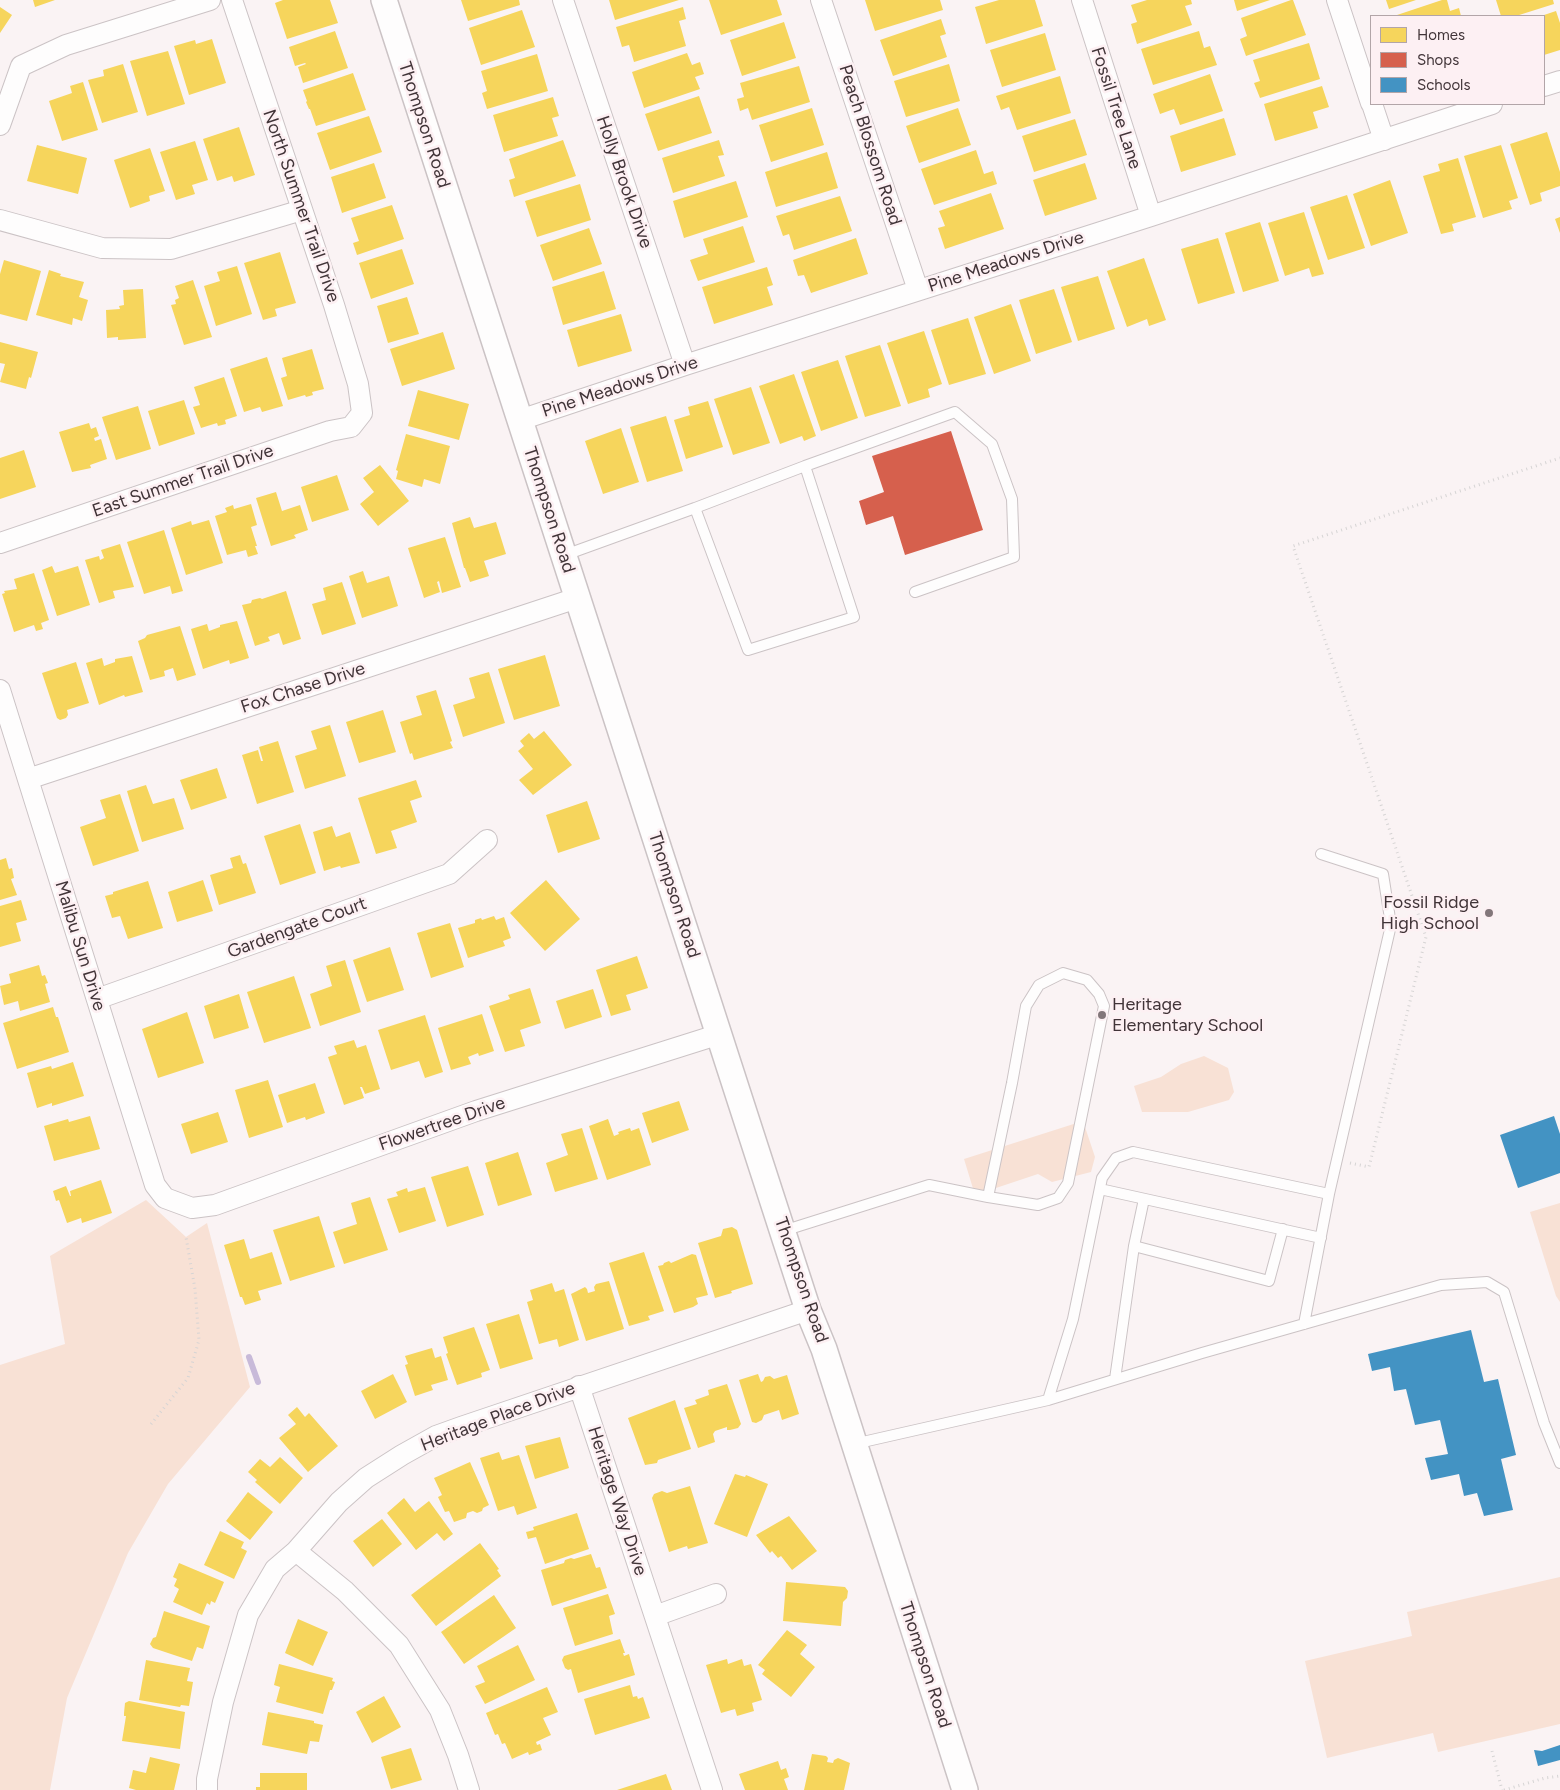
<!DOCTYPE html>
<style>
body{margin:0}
#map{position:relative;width:1560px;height:1790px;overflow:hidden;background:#faf3f4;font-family:Figtree,sans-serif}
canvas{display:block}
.legend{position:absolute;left:1370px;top:15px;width:175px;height:90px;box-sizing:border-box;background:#fdf0f3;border:1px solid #b2a5a8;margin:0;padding:6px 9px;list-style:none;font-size:15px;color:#413438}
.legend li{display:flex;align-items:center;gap:10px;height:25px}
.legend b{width:25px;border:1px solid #b2a5a8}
</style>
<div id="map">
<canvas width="1560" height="1790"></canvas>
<ul class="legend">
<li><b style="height:14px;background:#f6d55c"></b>Homes</li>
<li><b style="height:14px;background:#d6604d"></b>Shops</li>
<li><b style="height:14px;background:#4393c3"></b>Schools</li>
</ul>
</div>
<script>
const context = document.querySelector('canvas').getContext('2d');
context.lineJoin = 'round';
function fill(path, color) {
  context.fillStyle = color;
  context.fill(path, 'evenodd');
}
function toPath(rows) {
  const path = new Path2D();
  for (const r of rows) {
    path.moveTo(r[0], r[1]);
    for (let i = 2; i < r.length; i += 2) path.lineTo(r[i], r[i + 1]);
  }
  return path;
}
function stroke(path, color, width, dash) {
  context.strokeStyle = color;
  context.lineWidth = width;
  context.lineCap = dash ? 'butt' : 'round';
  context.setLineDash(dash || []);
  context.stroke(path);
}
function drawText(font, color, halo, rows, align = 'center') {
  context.font = font + ' Figtree,sans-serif';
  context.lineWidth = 5;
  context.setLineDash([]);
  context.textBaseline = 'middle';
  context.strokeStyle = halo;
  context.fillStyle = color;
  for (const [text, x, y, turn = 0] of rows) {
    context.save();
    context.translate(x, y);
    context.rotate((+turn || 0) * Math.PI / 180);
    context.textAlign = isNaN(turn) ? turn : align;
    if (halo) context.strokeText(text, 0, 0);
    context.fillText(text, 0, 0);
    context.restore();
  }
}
fill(toPath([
 [1204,1056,1228,1068,1234,1092,1229,1100,1188,1112,1142,1112,1134,1086,1161,1077,1181,1064],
 [1083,1121,1095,1157,1091,1172,1052,1182,1038,1174,975,1195,964,1159],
 [146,1200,186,1237,207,1223,250,1387,168,1484,128,1553,67,1698,50,1790,0,1790,0,1365,65,1344,50,1256],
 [1560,1203,1560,1302,1556,1296,1530,1212],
 [1560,1577,1560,1724,1438,1752,1433,1733,1327,1758,1305,1661,1412,1636,1407,1612]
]), '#f8e1d5');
fill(toPath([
 [33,0,55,0,35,7],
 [283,0,330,0,338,23,287,39,275,3],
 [461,0,519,0,520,5,468,21],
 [609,0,679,0,615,20],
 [709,0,777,0,782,15,721,35],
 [865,0,940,0,943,10,875,31],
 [999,0,1035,0,1043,26,986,44,975,7],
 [1147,0,1191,0,1192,4,1185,6,1192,25,1137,44,1131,24,1137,22,1131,5],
 [1234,0,1270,0,1237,11],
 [1291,0,1293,0,1306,35,1246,56,1240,39,1247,36,1241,18],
 [1386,0,1416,0,1389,9],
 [1442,0,1447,0,1450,11,1459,8,1461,16,1394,16],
 [1496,0,1553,0,1554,4,1516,16,1501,16],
 [0,7,12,15,0,33],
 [683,7,686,19,679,21,686,46,634,62,629,45,622,47,616,27],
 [522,10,535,47,481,65,469,28],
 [1556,11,1560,23,1560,50,1544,55,1544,15],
 [941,19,946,34,940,36,947,57,893,76,880,40],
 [784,22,796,58,742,76,730,40],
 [335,31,348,68,303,83,298,67,306,64,305,63,295,66,289,47],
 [1199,31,1204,48,1210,46,1217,65,1153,85,1141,49],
 [1045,33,1056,70,1002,87,990,50],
 [212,39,226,83,189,95,174,46,195,40,196,44],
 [1309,43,1320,79,1260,98,1254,83,1260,81,1253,60],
 [168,51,185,104,147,116,130,61],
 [687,53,692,65,700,62,704,74,695,77,700,89,644,108,632,72],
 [537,54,548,91,487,109,482,93,487,91,481,71],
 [123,64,138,112,102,123,88,80,104,76,103,70],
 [949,64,960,101,906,117,894,81],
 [799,66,810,102,752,120,748,108,740,111,737,99,744,97,740,83],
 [353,73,366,110,316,126,310,109,309,109,306,102,307,101,303,90],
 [1210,74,1223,111,1180,125,1174,109,1160,114,1153,94],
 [1060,76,1071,113,1017,130,1009,107,1001,110,996,96],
 [83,82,98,130,62,141,49,101,72,93,70,86],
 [1322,86,1329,107,1313,112,1318,128,1275,141,1264,104],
 [699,96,712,133,658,151,645,114],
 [553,97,559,116,552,118,558,136,504,152,493,115],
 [812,108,824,145,771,162,759,125],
 [958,108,971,145,919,163,906,126],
 [369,116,382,152,330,170,317,133],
 [1224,118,1236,155,1181,172,1170,136],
 [1075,119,1087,155,1034,172,1022,136],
 [239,127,255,175,234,182,232,176,217,181,203,139],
 [1547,132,1560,172,1560,186,1540,193,1542,201,1530,205,1510,144],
 [563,140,576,176,514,197,509,180,515,178,509,159],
 [719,140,724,155,718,156,725,176,673,193,662,158],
 [195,141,208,180,192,185,195,194,176,200,160,152],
 [37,145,87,158,78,194,27,181],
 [1501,145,1518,198,1509,201,1512,209,1483,218,1464,156],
 [150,148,165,191,149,196,150,201,130,208,114,160],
 [976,150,984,174,993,171,997,184,934,205,921,169],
 [827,152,838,188,776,207,765,172],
 [1458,158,1476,217,1452,224,1454,231,1441,234,1423,176,1440,171,1438,164],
 [374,163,386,198,342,213,331,177],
 [1085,163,1097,199,1045,216,1033,180],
 [1390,180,1408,233,1371,246,1353,194],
 [736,181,748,217,684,238,673,201],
 [580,184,591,220,537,237,525,201],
 [991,193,1004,229,945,249,938,228,945,226,939,211],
 [1347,195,1365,248,1328,260,1310,207],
 [840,196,852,231,794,250,789,234,783,236,776,216],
 [392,205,404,239,357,255,353,243,359,241,351,218],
 [1304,212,1324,274,1312,277,1309,268,1285,276,1268,223],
 [1560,217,1560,233,1555,219],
 [1260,222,1279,281,1243,292,1225,233],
 [743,226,755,262,698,281,690,260,708,254,703,239],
 [589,228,602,264,553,281,540,245],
 [856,238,868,274,811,293,804,275,798,276,793,260],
 [1218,238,1235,293,1198,304,1181,249],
 [402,249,414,284,371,299,359,263],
 [280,252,296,303,275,309,277,316,263,320,244,263],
 [1144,258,1166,320,1149,326,1147,319,1127,327,1107,271],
 [4,260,41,271,27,321,0,314,0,274],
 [237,266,252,314,216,326,204,286,220,281,217,272],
 [767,267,773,285,767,287,773,305,714,324,702,287],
 [49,270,61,274,60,276,84,282,79,297,88,300,82,321,73,318,72,325,36,315],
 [604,271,616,309,563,325,552,287],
 [1098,276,1115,329,1078,341,1061,287],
 [193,280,212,337,184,345,171,305,176,304,175,300,179,298,175,286],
 [143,289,146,338,118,340,118,337,107,338,106,310,120,309,119,306,124,305,123,290],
 [1054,289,1072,342,1036,354,1019,300],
 [407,297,419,334,388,343,377,306],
 [1011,304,1031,361,994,374,974,317],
 [621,314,632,351,578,367,567,330],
 [968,318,986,374,949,385,931,330],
 [924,331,942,384,928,389,930,397,908,404,887,343],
 [443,332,455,369,402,386,390,349],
 [0,342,38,352,31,378,29,377,26,389,0,382,5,364,0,363],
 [880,345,901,406,865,417,845,356],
 [312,349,324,389,312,392,313,395,306,397,305,395,288,400,281,378,287,376,282,358],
 [267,357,283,406,262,412,260,407,244,412,230,369],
 [838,360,858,418,821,431,801,372],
 [794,374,816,436,804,441,802,436,780,444,759,386],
 [224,377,237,416,225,420,226,424,218,426,217,423,201,428,193,407,200,405,194,387],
 [751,387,770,443,733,455,714,399],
 [418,390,469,404,459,440,408,426],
 [184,400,195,434,159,446,148,411],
 [708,401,723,447,686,459,674,420,690,415,688,407],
 [138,406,151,449,116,460,102,417],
 [666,416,683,471,647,482,630,427],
 [89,423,91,429,96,427,99,436,94,438,95,441,101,439,107,459,90,465,91,468,72,472,59,432],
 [621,428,639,482,603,494,585,441],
 [406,434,450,446,440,484,424,479,422,487,396,479,398,471,396,470],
 [24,450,36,487,0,499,0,458],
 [380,465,409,501,378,526,360,504,374,492,363,478],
 [337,475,349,510,312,522,301,487],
 [276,492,282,511,300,505,308,530,294,535,296,538,271,546,256,498],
 [251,504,257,525,251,527,257,546,255,546,258,554,248,557,246,550,227,555,215,516,227,512,225,508,233,505,234,509],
 [470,517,474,528,496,522,506,554,484,561,489,576,470,582,465,568,464,568,452,523],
 [209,520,223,563,186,575,171,528,191,521,192,525],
 [164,530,183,591,172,594,170,586,144,594,127,542],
 [445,537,461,587,442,593,439,581,437,582,440,592,424,598,408,548],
 [120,544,134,587,113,591,115,598,99,603,85,560,99,556,100,560,104,558,101,550],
 [52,566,55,573,78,566,90,605,57,616,42,570],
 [363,571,367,583,389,576,398,606,362,618,349,576],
 [34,573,49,620,41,623,43,629,36,631,34,625,14,632,2,594,5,593,4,591,17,589,14,579],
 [342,582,356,624,322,635,312,604,326,600,323,588],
 [286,591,301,639,283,645,279,633,268,637,270,641,255,646,242,605,251,603,252,600,260,598,262,599],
 [237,621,249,658,230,664,229,660,203,669,191,629,207,624,209,631,220,627,220,625],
 [180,626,196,675,177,681,173,668,164,671,165,676,150,680,138,641,145,638,147,635],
 [545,655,560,706,514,720,498,669],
 [132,656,143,692,125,697,124,695,99,705,86,663,102,658,104,666,115,662,115,659],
 [76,662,89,703,67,710,68,715,66,718,60,720,57,718,42,673],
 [489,672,505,723,463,737,453,705,475,698,469,678],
 [436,690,452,741,450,742,453,748,414,760,412,753,410,754,400,722,422,715,416,696],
 [383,710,396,752,359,763,346,722],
 [330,725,346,776,305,789,295,756,317,749,311,731],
 [544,731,572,765,533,795,519,780,533,769,518,751,524,746,520,741,529,733,534,739],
 [278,741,294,792,257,804,242,755,258,750,261,761,263,761,259,747],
 [217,768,227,798,191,810,180,780],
 [416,780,422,797,410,801,417,822,391,831,397,848,376,854,358,798],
 [146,785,153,804,174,798,184,829,142,842,127,791],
 [120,794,139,851,93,866,80,827,106,818,100,800],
 [587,801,600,839,558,853,546,815],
 [300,824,316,873,280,885,264,836],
 [332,826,336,837,350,832,360,863,341,868,340,866,324,871,313,832],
 [240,855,243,864,246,863,256,893,219,905,210,875,233,868,230,858],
 [6,858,9,869,12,868,14,878,11,879,17,895,0,900,0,860],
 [203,880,213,911,177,922,168,892],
 [546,880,580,919,545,951,510,913],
 [148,881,163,928,128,939,120,916,112,918,105,896,113,894,113,892],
 [21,900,27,920,16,923,21,941,0,947,0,906],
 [494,916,496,920,504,917,511,938,503,941,505,946,468,958,458,928,475,923,475,920,481,918,482,920],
 [450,923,464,967,431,978,417,933],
 [390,947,404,990,367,1002,353,960],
 [637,956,648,988,626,995,631,1010,611,1016,596,970],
 [345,960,361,1012,320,1026,310,994,332,986,326,966],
 [39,965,42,976,45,975,48,983,45,984,50,1002,20,1011,18,1001,4,1005,0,986,11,983,9,974],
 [294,976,311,1028,264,1043,247,992],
 [530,988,541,1023,520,1030,525,1046,505,1052,489,1006,510,999,508,995],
 [593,989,602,1017,565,1029,556,1001],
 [239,994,249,1028,214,1039,204,1006],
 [53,1007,56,1017,58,1017,69,1052,17,1069,3,1023],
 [187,1012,204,1063,158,1078,142,1029],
 [482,1014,494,1051,479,1056,478,1053,468,1057,471,1064,451,1070,438,1028],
 [425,1015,443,1072,425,1078,419,1061,391,1070,378,1030],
 [354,1040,357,1048,366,1045,380,1089,365,1094,362,1087,360,1087,364,1098,344,1105,328,1057,337,1054,334,1046],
 [73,1062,84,1096,52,1106,52,1103,37,1108,27,1073,51,1066,52,1069],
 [268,1080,283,1127,249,1138,235,1090],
 [315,1083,325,1113,306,1120,305,1117,287,1123,278,1095],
 [679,1101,689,1130,652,1143,642,1113],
 [218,1112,228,1142,191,1154,181,1124],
 [90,1116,100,1149,54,1161,44,1126,68,1119,69,1122],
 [608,1119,614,1136,619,1134,618,1132,630,1128,631,1131,639,1128,651,1165,607,1180,589,1126],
 [582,1128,598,1179,555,1192,546,1163,568,1155,561,1134],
 [518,1152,532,1195,498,1206,485,1163],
 [468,1166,484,1215,447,1227,431,1177],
 [101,1180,112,1213,82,1223,81,1218,67,1223,59,1200,56,1201,53,1191,66,1186,70,1196,71,1196,70,1191],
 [425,1187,436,1221,399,1233,387,1199,398,1196,396,1192,407,1188,408,1192],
 [370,1197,388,1250,344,1264,333,1232,357,1224,351,1203],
 [319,1216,335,1267,290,1281,273,1230],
 [732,1227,737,1230,753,1284,731,1291,732,1293,715,1298,698,1243,721,1236,723,1229],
 [244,1239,250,1259,272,1252,282,1284,258,1291,261,1300,245,1305,242,1297,240,1297,224,1245],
 [644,1252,664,1311,648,1316,650,1320,629,1326,609,1263],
 [692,1254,696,1255,708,1295,696,1298,698,1304,693,1307,674,1313,658,1266,663,1265,664,1263,669,1261,671,1263],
 [609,1281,624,1329,586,1341,571,1294,585,1287,587,1289,588,1293,595,1291,594,1287,596,1284],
 [552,1283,555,1292,564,1289,579,1340,559,1347,557,1339,539,1344,527,1302,533,1300,530,1290],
 [519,1314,533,1359,500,1369,486,1324],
 [474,1327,490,1370,481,1373,482,1377,457,1385,446,1354,448,1353,443,1337],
 [432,1348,435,1358,441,1356,448,1380,431,1385,433,1390,415,1396,405,1365,408,1364,405,1356],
 [393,1374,407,1402,375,1419,361,1391],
 [758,1374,761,1382,763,1381,765,1377,770,1376,774,1379,787,1375,799,1414,782,1420,779,1410,764,1415,762,1420,756,1423,752,1422,739,1380],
 [727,1384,741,1424,738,1428,730,1430,727,1430,727,1427,715,1431,713,1434,715,1442,698,1448,684,1408,697,1404,695,1400,709,1395,708,1390],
 [675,1400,691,1449,658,1460,657,1463,645,1465,628,1418],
 [297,1407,305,1417,309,1413,338,1446,308,1472,279,1438,296,1424,288,1415],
 [560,1437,569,1468,535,1479,525,1446],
 [499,1452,502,1460,519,1455,537,1508,517,1515,514,1506,498,1511,480,1458],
 [280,1457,303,1478,280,1504,255,1482,257,1480,248,1472,260,1459,270,1467],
 [470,1462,489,1505,483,1508,482,1511,477,1513,473,1511,467,1513,466,1518,454,1522,449,1511,445,1512,438,1497,442,1495,434,1478],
 [735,1474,745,1477,746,1475,768,1484,747,1537,714,1524],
 [690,1486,708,1543,688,1549,687,1546,669,1552,652,1498,654,1494,662,1491,667,1493],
 [248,1492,273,1512,250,1540,226,1521],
 [404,1498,415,1512,429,1501,453,1534,444,1541,437,1533,416,1550,387,1513],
 [577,1513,589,1549,545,1564,536,1537,528,1539,526,1532,534,1530,533,1527],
 [789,1516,817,1551,792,1570,781,1556,778,1558,772,1551,770,1553,756,1535],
 [382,1519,402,1544,373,1567,353,1541],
 [220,1531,244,1542,241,1548,247,1551,234,1579,204,1565],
 [480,1543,499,1569,497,1570,501,1576,436,1626,411,1595],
 [591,1554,596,1568,600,1567,607,1588,552,1606,541,1570,564,1563,565,1560,571,1558,574,1559],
 [179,1563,224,1582,215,1603,211,1601,210,1605,207,1603,202,1615,173,1602,179,1589,174,1586,177,1579,173,1577],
 [786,1582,845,1587,848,1591,847,1598,843,1602,841,1626,783,1621],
 [608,1594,615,1614,609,1616,613,1634,575,1646,563,1608],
 [494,1595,516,1628,464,1664,441,1632],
 [164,1611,210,1626,203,1649,197,1647,192,1661,153,1648,150,1644,153,1638,156,1637],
 [298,1619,328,1632,313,1666,285,1653],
 [787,1630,807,1645,800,1654,815,1667,791,1697,762,1674,765,1670,758,1665],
 [620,1639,625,1653,623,1653,624,1656,629,1654,635,1675,578,1693,571,1669,568,1670,565,1668,562,1660,564,1656],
 [518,1645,535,1680,485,1704,475,1686,485,1682,477,1666],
 [727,1659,728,1664,742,1659,744,1666,751,1664,762,1700,752,1703,754,1711,737,1716,735,1709,721,1713,706,1665],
 [146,1660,190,1668,187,1681,193,1682,189,1706,181,1705,180,1707,139,1700],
 [279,1664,333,1678,332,1681,335,1682,332,1690,330,1690,323,1714,276,1702,280,1687,274,1685],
 [630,1685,633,1697,637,1696,638,1699,643,1697,650,1718,595,1735,584,1699],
 [547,1687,558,1712,543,1718,551,1735,536,1742,537,1745,540,1744,542,1750,529,1755,528,1752,512,1759,505,1743,502,1744,498,1734,495,1735,486,1713],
 [384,1696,401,1727,372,1743,356,1712],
 [129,1701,185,1712,180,1749,122,1741,126,1716,124,1716,124,1713,125,1703],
 [268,1712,314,1721,314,1723,323,1725,319,1742,310,1741,307,1754,262,1745],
 [411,1748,422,1780,391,1789,381,1757],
 [812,1754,826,1756,828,1758,827,1762,833,1763,834,1760,838,1758,850,1763,844,1790,804,1790],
 [150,1757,180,1764,174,1790,136,1790,129,1788,133,1770,146,1773],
 [778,1761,781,1770,786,1768,789,1777,784,1779,788,1790,745,1790,739,1774],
 [260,1773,307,1773,307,1790,256,1790,256,1787,260,1787],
 [666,1774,672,1790,617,1790]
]), '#f6d55c');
fill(toPath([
 [951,431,983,530,905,555,893,516,866,525,859,501,884,492,872,456]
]), '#d6604d');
fill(toPath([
 [1554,1116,1560,1134,1560,1173,1518,1188,1500,1135],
 [1471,1330,1484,1382,1498,1379,1516,1455,1501,1459,1513,1510,1484,1516,1477,1493,1464,1496,1459,1474,1431,1480,1425,1458,1448,1454,1440,1420,1415,1425,1406,1389,1394,1391,1390,1367,1372,1371,1368,1354],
 [1560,1745,1560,1760,1538,1766,1534,1750,1542,1751]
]), '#4393c3');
stroke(toPath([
 [249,1357,258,1382]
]), '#c8bad9', 6);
const service = toPath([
 [695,508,805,466],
 [565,555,695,508,748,650,854,617,805,466,955,412,992,444,1012,499,1014,557,915,592],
 [1100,1189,1321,1238],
 [783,1231,929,1185,988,1197,1038,1205,1058,1198,1068,1183,1104,1006,1099,994,1087,980,1063,973,1039,985,1026,1006,1012,1083,988,1197],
 [1134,1246,1269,1281,1283,1229],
 [1304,1324,1329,1194,1391,925,1383,874,1321,854],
 [1115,1379,1134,1246,1144,1199],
 [1048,1400,1073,1319,1102,1178,1116,1158,1133,1152,1329,1194],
 [854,1444,1048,1400,1202,1353,1441,1285,1487,1282,1504,1292,1544,1423,1560,1463]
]);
const minor = toPath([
 [563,0,685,365],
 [821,0,918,290],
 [1082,0,1151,216],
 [1337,0,1371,103],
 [1544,86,1560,81],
 [1372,104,1384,140],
 [0,125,21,66,66,45,210,0],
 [0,220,102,248,171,249,302,210],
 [520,420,685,365,1151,216,1492,104],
 [0,543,330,431,351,427,362,413,358,384,334,305,232,0],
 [0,690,155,1185,165,1198,192,1208,215,1205,476,1111,720,1034],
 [28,779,577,598],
 [97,999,449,874,487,840],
 [579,1386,712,1790],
 [296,1551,345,1591,399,1645,440,1710,458,1755,469,1790],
 [655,1616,716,1594],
 [207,1790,207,1779,223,1702,248,1615,275,1569,296,1551,339,1502,366,1478,402,1455,436,1436,461,1427,808,1310]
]);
const tertiary = toPath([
 [384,0,808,1310,824,1349,965,1790]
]);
stroke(service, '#cbc3c5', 12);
stroke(minor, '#cbc3c5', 22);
stroke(tertiary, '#cbc3c5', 28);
stroke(toPath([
 [1350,1163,1369,1167,1426,937,1293,546,1560,458],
 [151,1424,188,1378,199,1340,195,1289,186,1237],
 [1492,1751,1502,1790],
 [1504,1790,1545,1778,1560,1776]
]), '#d6d4d4', 3, [1, 4]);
stroke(service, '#fefdfd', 10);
stroke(minor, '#fefdfd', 20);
stroke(tertiary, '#fefdfd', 25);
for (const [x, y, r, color] of [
 [1489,913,5,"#82777a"],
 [1102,1015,5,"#82777a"]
]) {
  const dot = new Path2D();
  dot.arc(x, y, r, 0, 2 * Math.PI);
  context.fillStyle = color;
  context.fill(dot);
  stroke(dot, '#fdf0f3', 2);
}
drawText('18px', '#413438', '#fdf0f3', [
 ["Fossil Tree Lane",1116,108,72],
 ["Thompson Road",424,125,72],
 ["Peach Blossom Road",870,145,72],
 ["Holly Brook Drive",624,182,71],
 ["North Summer Trail Drive",301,206,71],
 ["Pine Meadows Drive",1006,262,-18],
 ["Pine Meadows Drive",620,387,-18],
 ["East Summer Trail Drive",183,481,-19],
 ["Thompson Road",549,510,72],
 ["Fox Chase Drive",303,688,-18],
 ["Thompson Road",674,895,72],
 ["Gardengate Court",297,928,-20],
 ["Malibu Sun Drive",80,946,73],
 ["Flowertree Drive",442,1124,-19],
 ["Thompson Road",801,1280,71],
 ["Heritage Place Drive",498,1417,-21],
 ["Heritage Way Drive",617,1501,72],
 ["Thompson Road",925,1665,72]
]);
drawText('18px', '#413438', '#fdf0f3', [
 ["Fossil Ridge",1479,903],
 ["High School",1479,924],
 ["Heritage",1112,1005,"left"],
 ["Elementary School",1112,1026,"left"]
], 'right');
</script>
